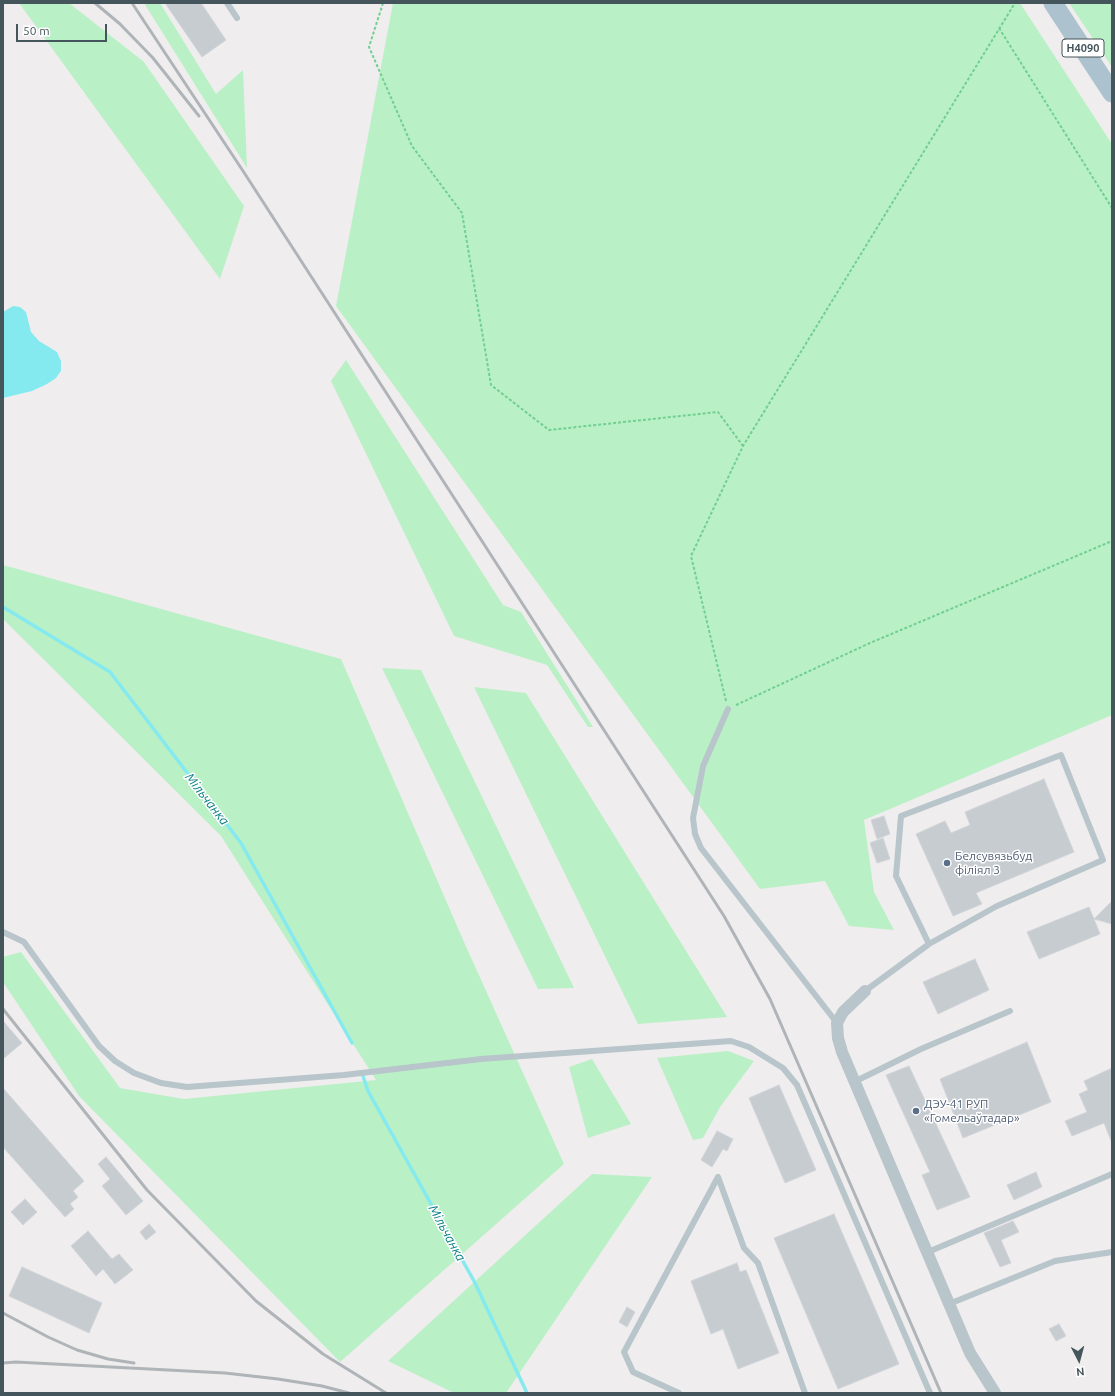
<!DOCTYPE html>
<meta charset="utf-8">
<style>
body{margin:0}
#map{position:relative;width:1115px;height:1396px;overflow:hidden;background:#f0edee;font-family:Ubuntu,sans-serif}
canvas{display:block}
.frame{position:absolute;inset:0;border:4px solid #45555c;pointer-events:none}
.north{position:absolute;left:1059px;top:1340px;width:40px;height:40px;-webkit-text-stroke:3px #fff;paint-order:stroke;rotate:174deg;font-size:11px;font-weight:700;line-height:16px;text-align:center;color:#45555c}
.north::after{content:'';display:block;margin:auto;width:14px;height:18px;background:#45555c;clip-path:polygon(50% 0,100% 100%,50% 72%,0 100%)}
.scale{position:absolute;left:16px;top:24px;width:91px;height:18px;box-sizing:border-box;border:2px solid #45555c;border-top:0;padding-left:5px;font-size:12px;line-height:14px;white-space:nowrap;color:#45555c;-webkit-text-stroke:3px #fff;paint-order:stroke}
</style>
<div id="map">
<canvas width="1115" height="1396"></canvas>
<div class="frame"></div>
<div class="north">N</div>
<div class="scale">50 m</div>
</div>
<script>
const context = document.querySelector('canvas').getContext('2d');
context.lineJoin = 'round';
function fill(path, color) {
  context.fillStyle = color;
  context.fill(path, 'evenodd');
}
function toPath(rows) {
  const path = new Path2D();
  for (const r of rows) {
    path.moveTo(r[0], r[1]);
    for (let i = 2; i < r.length; i += 2) path.lineTo(r[i], r[i + 1]);
  }
  return path;
}
function stroke(path, color, width, dash) {
  context.strokeStyle = color;
  context.lineWidth = width;
  context.lineCap = dash ? 'butt' : 'round';
  context.setLineDash(dash || []);
  context.stroke(path);
}
function drawText(font, color, halo, rows, align = 'center') {
  context.font = font + ' Ubuntu,sans-serif';
  context.lineWidth = 3;
  context.setLineDash([]);
  context.textBaseline = 'middle';
  context.strokeStyle = halo;
  context.fillStyle = color;
  for (const [text, x, y, turn = 0] of rows) {
    context.save();
    context.translate(x, y);
    context.rotate((+turn || 0) * Math.PI / 180);
    context.textAlign = isNaN(turn) ? turn : align;
    if (halo) context.strokeText(text, 0, 0);
    context.fillText(text, 0, 0);
    context.restore();
  }
}
fill(toPath([
 [19,3,69,3,144,62,244,206,220,279],
 [144,3,160,3,216,94,243,70,247,168],
 [393,3,1020,3,1112,144,1112,715,864,820,874,892,894,930,849,926,825,881,760,889,336,306],
 [1069,3,1112,3,1112,67],
 [346,360,503,605,521,612,593,727,588,727,547,665,454,636,331,381],
 [3,565,341,659,464,942,564,1164,340,1362,79,1096,3,982,3,957,21,952,120,1088,184,1099,376,1080,221,836,3,619],
 [382,668,421,670,574,988,538,989],
 [474,687,526,693,727,1017,638,1024],
 [728,1051,754,1061,720,1107,703,1138,693,1140,657,1058],
 [592,1059,631,1124,588,1138,569,1067],
 [592,1174,652,1177,506,1393,454,1393,388,1361]
]), '#baf0c6');
fill(toPath([
 [13,306,20,307,26,312,31,332,39,341,57,352,61,361,61,371,56,378,47,384,32,391,3,398,3,312]
]), '#85eaef');
stroke(toPath([
 [3,607,110,672,241,843,352,1043],
 [363,1076,368,1091,474,1281,527,1393]
]), '#85eaef', 3.5);
const building = toPath([
 [165,3,201,3,226,40,202,57,165,3],
 [1044,779,1074,852,976,893,982,904,953,916,916,834,945,821,951,833,970,825,965,812,1044,779],
 [884,816,890,834,877,839,871,820,884,816],
 [883,838,890,859,877,863,870,843,883,838],
 [1112,901,1112,924,1094,919,1100,934,1039,959,1027,932,1089,907,1094,919,1112,901],
 [975,959,989,990,938,1014,923,982,975,959],
 [3,1021,22,1043,3,1059,3,1021],
 [1027,1042,1051,1102,963,1138,940,1079,1027,1042],
 [909,1066,970,1197,937,1210,922,1175,930,1172,886,1075,909,1066],
 [1112,1068,1112,1143,1104,1123,1072,1136,1065,1121,1087,1112,1079,1094,1088,1090,1084,1081,1112,1068],
 [779,1085,816,1170,785,1183,749,1098,779,1085],
 [3,1088,84,1181,73,1191,78,1197,70,1204,74,1209,65,1217,3,1147,3,1088],
 [717,1131,733,1139,727,1151,723,1149,712,1167,701,1160,717,1131],
 [106,1157,143,1201,126,1215,102,1186,110,1179,98,1164,106,1157],
 [1036,1172,1042,1187,1014,1200,1007,1185,1036,1172],
 [25,1199,37,1212,23,1225,11,1212,25,1199],
 [834,1214,899,1364,838,1389,774,1238,834,1214],
 [1013,1221,1019,1232,1001,1240,1011,1263,1000,1267,984,1233,1013,1221],
 [149,1224,156,1232,146,1240,140,1232,149,1224],
 [88,1231,112,1259,119,1254,133,1270,115,1284,103,1269,96,1276,71,1246,88,1231],
 [737,1263,740,1272,746,1270,779,1353,738,1369,723,1329,711,1334,691,1281,737,1263],
 [22,1267,102,1303,89,1333,9,1296,22,1267],
 [627,1307,635,1312,627,1327,619,1322,627,1307],
 [1059,1324,1066,1336,1056,1341,1049,1329,1059,1324]
]);
fill(building, '#c7ccd1');
stroke(building, '#d1d5d9', 1);
stroke(toPath([
 [383,3,369,47,412,146,462,213,491,385,549,430,718,412,743,446],
 [999,28,1112,208],
 [726,701,691,556,743,446,1015,3],
 [736,705,870,643,1112,541]
]), '#71cf91', 2, [3, 2]);
stroke(toPath([
 [227,3,237,18],
 [728,709,703,766,693,818,695,834,701,848,837,1023],
 [3,932,24,942,99,1046,115,1061,134,1073,161,1083,187,1087,344,1075,481,1059,731,1041,749,1047,783,1068,797,1085,930,1393],
 [865,991,929,944,997,906,1103,860,1061,755,901,816,896,876,929,944],
 [854,1082,921,1049,1010,1011],
 [928,1252,1112,1174],
 [949,1304,1055,1261,1112,1252],
 [679,1393,633,1372,624,1352,718,1177,744,1248,758,1263,805,1393]
]), '#b8c5cb', 6);
stroke(toPath([
 [865,991,843,1012,837,1023,838,1038,842,1052,970,1353,995,1393]
]), '#b8c5cb', 12);
stroke(toPath([
 [1053,3,1112,93]
]), '#acc2ce', 19);
stroke(toPath([
 [95,3,120,24,153,58,199,116],
 [132,3,245,174,724,916,770,999,941,1393],
 [3,1009,147,1190,256,1301,323,1354,386,1393],
 [3,1313,48,1337,77,1350,108,1359,134,1363],
 [3,1363,16,1362,225,1373,278,1379,322,1386,349,1393]
]), '#afb4b8', 3);
for (const [x, y, r, color] of [
 [947,863,4,"#5c6f8a"],
 [916,1111,4,"#5c6f8a"]
]) {
  const dot = new Path2D();
  dot.arc(x, y, r, 0, 2 * Math.PI);
  context.fillStyle = color;
  context.fill(dot);
  stroke(dot, '#fff', 1.5);
}
for (const [x, y, w] of [
 [1083,48,42]
]) {
  const box = new Path2D();
  box.roundRect(x - w / 2, y - 9, w, 18, 3);
  context.fillStyle = '#fff';
  context.fill(box);
  stroke(box, '#45555c', 1);
}
drawText('bold 11px', '#45555c', null, [
 ["Н4090",1083,48]
]);
drawText('12px', '#4e5e75', '#fff', [
 ["Белсувязьбуд",955,856],
 ["філіял 3",955,870],
 ["ДЭУ-41 РУП",924,1104],
 ["«Гомельаўтадар»",924,1118]
], 'left');
drawText('italic 13px', '#0a7f85', '#fff', [
 ["Мільчанка",207,799,52],
 ["Мільчанка",447,1233,61]
]);
</script>
